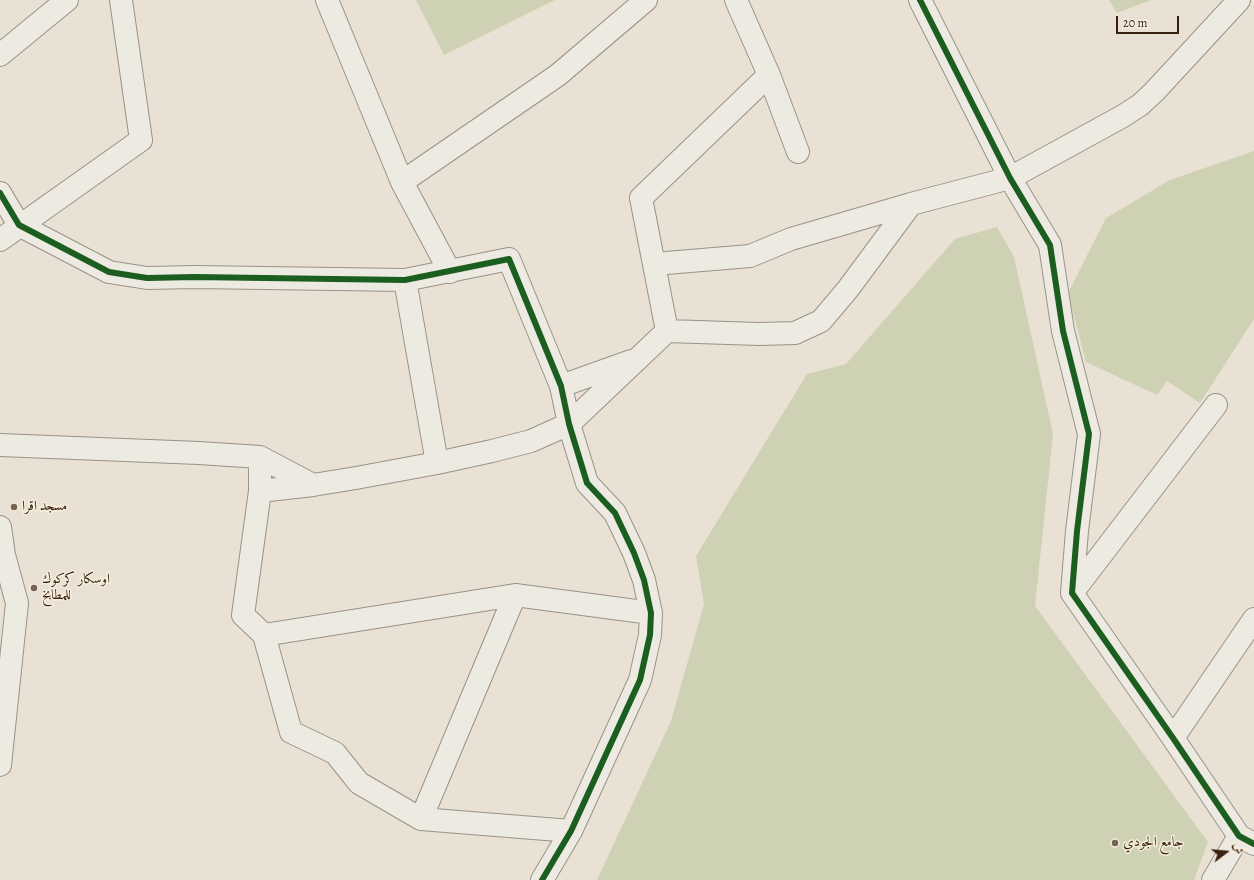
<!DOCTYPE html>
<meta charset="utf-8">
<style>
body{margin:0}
#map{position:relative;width:1254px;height:880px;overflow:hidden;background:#e9e1d3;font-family:Alegreya,Amiri,serif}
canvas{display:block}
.north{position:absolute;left:1206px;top:832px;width:40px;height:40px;-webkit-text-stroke:3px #f6eddd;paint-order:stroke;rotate:74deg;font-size:11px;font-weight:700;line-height:16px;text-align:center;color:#37200c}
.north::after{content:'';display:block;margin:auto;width:14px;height:18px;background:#37200c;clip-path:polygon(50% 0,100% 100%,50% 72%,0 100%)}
.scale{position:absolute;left:1116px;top:16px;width:63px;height:18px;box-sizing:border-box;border:2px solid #37200c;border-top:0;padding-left:5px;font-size:12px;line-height:14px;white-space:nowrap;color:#37200c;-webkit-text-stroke:3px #f6eddd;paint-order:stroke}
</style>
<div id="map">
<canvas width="1254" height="880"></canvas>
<div class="north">ش</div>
<div class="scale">20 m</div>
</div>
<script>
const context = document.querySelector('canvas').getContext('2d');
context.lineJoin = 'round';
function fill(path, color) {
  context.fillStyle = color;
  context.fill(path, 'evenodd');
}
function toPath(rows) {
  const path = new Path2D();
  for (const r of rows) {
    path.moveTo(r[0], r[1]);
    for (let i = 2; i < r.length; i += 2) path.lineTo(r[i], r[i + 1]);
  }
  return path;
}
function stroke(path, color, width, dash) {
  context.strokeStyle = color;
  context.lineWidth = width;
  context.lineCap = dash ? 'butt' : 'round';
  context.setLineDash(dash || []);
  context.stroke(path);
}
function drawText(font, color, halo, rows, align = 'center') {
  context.font = font + ' Alegreya,Amiri,serif';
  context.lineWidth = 3;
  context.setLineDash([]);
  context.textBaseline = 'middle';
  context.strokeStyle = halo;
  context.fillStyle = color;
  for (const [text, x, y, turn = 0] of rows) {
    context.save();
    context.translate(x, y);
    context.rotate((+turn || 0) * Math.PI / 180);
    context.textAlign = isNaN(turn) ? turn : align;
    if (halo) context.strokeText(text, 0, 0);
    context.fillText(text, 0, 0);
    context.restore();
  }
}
fill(toPath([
 [416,0,555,0,444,55],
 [1109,0,1151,0,1117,13],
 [1254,151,1254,319,1200,403,1167,381,1157,395,1086,362,1068,293,1106,218,1170,180],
 [997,227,1014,257,1053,434,1035,606,1208,842,1194,880,597,880,671,721,704,604,696,556,807,374,846,364,955,239]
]), '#ced1b3');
const minor = toPath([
 [327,0,402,182,450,272],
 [736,0,769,75,798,152],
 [920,0,1010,178,1050,245,1063,331,1089,434,1077,531,1072,593,1173,738,1239,836,1254,844],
 [0,55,67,0],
 [402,182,558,75,646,0],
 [0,193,19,225,109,272,147,278,194,277,405,280,509,259,561,386,569,424,587,483,615,513,634,553,644,580,651,613,650,635,640,680,571,831,542,880],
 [0,240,141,140,121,0],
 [654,264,750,256,791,239,911,204,1010,178,1123,116,1140,105,1154,92,1239,0],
 [405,280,437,463,492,451,531,441,569,424,667,331,641,198,769,75],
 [667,331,759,334,795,333,821,321,848,289,911,204],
 [561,386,631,361],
 [0,445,199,453,260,457,313,485],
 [260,457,260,491,243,615,264,635,291,732,335,753,359,783,421,819,571,831],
 [260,491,313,485,356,478,437,463],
 [0,527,4,555,17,603,0,765],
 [1072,593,1216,405],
 [264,635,515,595,651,613],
 [1173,738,1254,619],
 [421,819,515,595],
 [1213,880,1239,836]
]);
stroke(minor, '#999288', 24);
stroke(minor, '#edeae2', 22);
stroke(toPath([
 [920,0,1010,178,1050,245,1063,331,1089,434,1077,531,1072,593,1173,738,1239,836,1254,844],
 [0,193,19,225,109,272,147,278,194,277,405,280,509,259,561,386,569,424,587,483,615,513,634,553,644,580,651,613,650,635,640,680,571,831,542,880]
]), '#1b5e20', 6);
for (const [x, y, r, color] of [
 [14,507,4,"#756452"],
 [34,588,4,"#756452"],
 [1115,843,4,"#756452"]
]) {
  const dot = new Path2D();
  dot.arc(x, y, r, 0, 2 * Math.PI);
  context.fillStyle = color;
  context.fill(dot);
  stroke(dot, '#f6eddd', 1.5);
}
drawText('14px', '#37200c', '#f6eddd', [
 ["مسجد اقرا",22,507],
 ["اوسكار كركوك",42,580],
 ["للمطابخ",42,596],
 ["جامع الجودي",1123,843]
], 'left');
</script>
